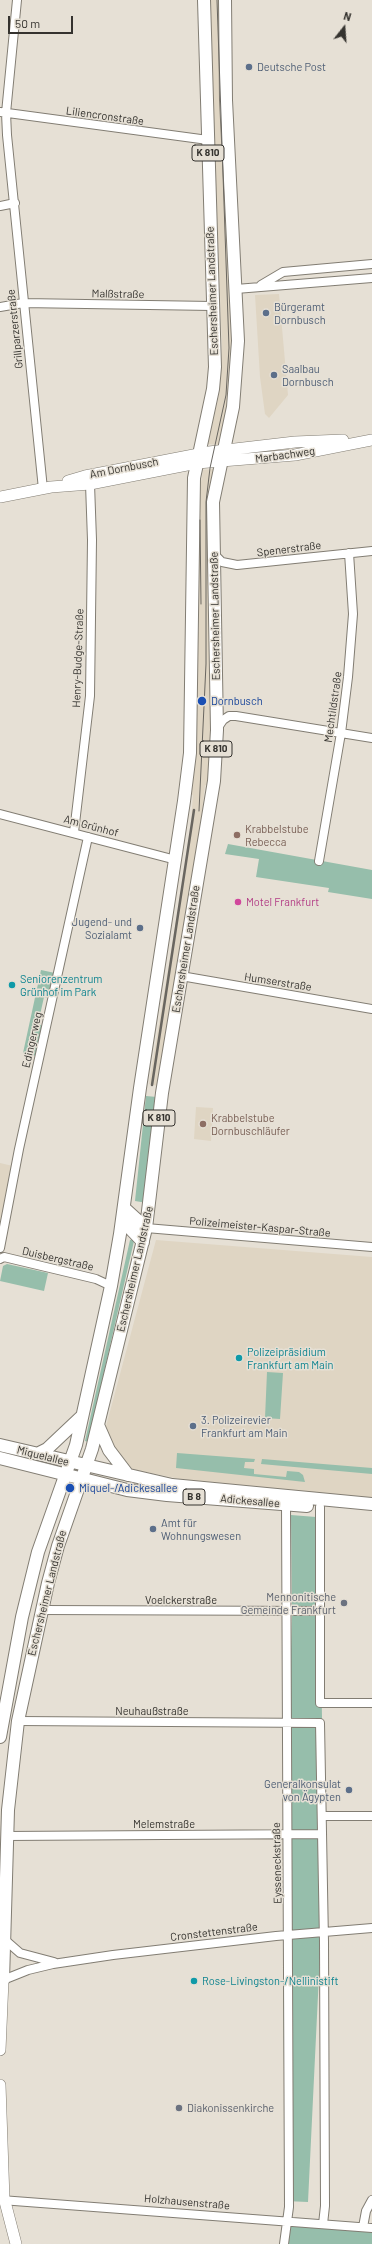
<!DOCTYPE html>
<meta charset="utf-8">
<style>
body{margin:0}
#map{position:relative;width:372px;height:2244px;overflow:hidden;background:#e6e0d5;font-family:Barlow,sans-serif}
canvas{display:block}
.north{position:absolute;left:324px;top:8px;width:40px;height:40px;-webkit-text-stroke:3px #e6e0d5;paint-order:stroke;rotate:17deg;font-size:11px;font-weight:700;line-height:16px;text-align:center;color:#35332f}
.north::after{content:'';display:block;margin:auto;width:14px;height:18px;background:#35332f;clip-path:polygon(50% 0,100% 100%,50% 72%,0 100%)}
.scale{position:absolute;left:8px;top:16px;width:65px;height:18px;box-sizing:border-box;border:2px solid #35332f;border-top:0;padding-left:5px;font-size:12px;line-height:14px;white-space:nowrap;color:#35332f;-webkit-text-stroke:3px #e6e0d5;paint-order:stroke}
</style>
<div id="map">
<canvas width="372" height="2244"></canvas>
<div class="north">N</div>
<div class="scale">50 m</div>
</div>
<script>
const context = document.querySelector('canvas').getContext('2d');
context.lineJoin = 'round';
function fill(path, color) {
  context.fillStyle = color;
  context.fill(path, 'evenodd');
}
function toPath(rows) {
  const path = new Path2D();
  for (const r of rows) {
    path.moveTo(r[0], r[1]);
    for (let i = 2; i < r.length; i += 2) path.lineTo(r[i], r[i + 1]);
  }
  return path;
}
function stroke(path, color, width, dash) {
  context.strokeStyle = color;
  context.lineWidth = width;
  context.lineCap = dash ? 'butt' : 'round';
  context.setLineDash(dash || []);
  context.stroke(path);
}
function drawText(font, color, halo, rows, align = 'center') {
  context.font = font + ' Barlow,sans-serif';
  context.lineWidth = 3;
  context.setLineDash([]);
  context.textBaseline = 'middle';
  context.strokeStyle = halo;
  context.fillStyle = color;
  for (const [text, x, y, turn = 0] of rows) {
    context.save();
    context.translate(x, y);
    context.rotate((+turn || 0) * Math.PI / 180);
    context.textAlign = isNaN(turn) ? turn : align;
    if (halo) context.strokeText(text, 0, 0);
    context.fillText(text, 0, 0);
    context.restore();
  }
}
fill(toPath([
 [209,0,219,0,232,350,229,391,221,445,208,444,219,395,222,347],
 [279,294,288,395,269,418,265,414,260,377,255,295],
 [213,469,208,503,209,618,212,618,210,750,208,786,205,785,199,838,158,1086,149,1084,190,836,193,795,190,794,196,632,199,632,198,501,203,470],
 [196,1107,213,1108,211,1141,194,1139],
 [0,1163,13,1166,0,1222],
 [156,1240,372,1257,372,1499,195,1482,131,1469,119,1460,105,1430]
]), '#dfd5c3');
fill(toPath([
 [228,844,372,870,372,899,328,892,329,888,256,877,259,859,225,854],
 [41,970,55,973,49,998,44,997,38,1024,43,1026,36,1056,23,1053],
 [146,1096,157,1097,147,1203,135,1201],
 [133,1239,134,1241,88,1442,85,1441,130,1240],
 [7,1264,48,1273,44,1291,0,1281,3,1266],
 [267,1372,283,1373,280,1419,265,1418],
 [177,1453,255,1459,254,1462,245,1462,244,1468,254,1469,254,1474,286,1477,287,1471,299,1472,303,1475,305,1482,176,1468],
 [262,1459,372,1468,372,1474,261,1464],
 [291,1515,316,1517,320,1615,322,1717,318,1828,321,1933,308,2202,285,2201,283,1943,292,1613],
 [286,2224,372,2232,372,2244,285,2244]
]), '#96beab');
const minor = toPath([
 [17,0,6,113,7,135,43,489],
 [0,112,208,140],
 [0,206,15,203],
 [261,285,283,272,372,264],
 [236,289,372,278],
 [0,307,23,303,212,306],
 [213,553,222,562,237,565,372,551],
 [217,729,223,720,229,716,236,716,372,738],
 [0,814,176,860],
 [74,832,90,696,92,540,90,484],
 [319,861,341,733,348,677,353,614,349,553],
 [181,976,372,1009],
 [146,1228,372,1247],
 [0,1248,19,1149,88,837],
 [0,1259,4,1257,96,1279,111,1286],
 [320,1507,320,1703,372,1703],
 [42,1610,321,1611],
 [18,1721,320,1723,324,1942,325,2206,323,2224],
 [322,1816,372,1816],
 [6,1836,322,1834],
 [4,1939,20,1953,54,1962],
 [3,1980,28,1970,53,1964,113,1955,276,1936,372,1928],
 [1,2200,372,2228],
 [363,2227,366,2211,372,2200],
 [284,2244,289,2207,286,1504]
]);
const secondary = toPath([
 [68,481,85,476,209,452,295,442,343,440],
 [0,497,51,487,90,484,197,463,295,455,372,440],
 [0,2050,3,1980],
 [0,2085,4,2200],
 [3,2194,16,2244]
]);
const primary = toPath([
 [124,1208,146,1228],
 [122,1220,143,1242],
 [98,1425,109,1450,128,1475],
 [0,1445,172,1485,372,1504],
 [37,1454,47,1449,82,1416],
 [0,1458,127,1490,167,1495,307,1506],
 [0,1737,22,1617,38,1552,76,1445,111,1286,120,1234,140,1088,184,801,190,753,194,478,213,389,215,367,204,0],
 [3,1980,8,1810,18,1721,48,1583,58,1546,92,1449,146,1228,162,1093,214,781,217,730,213,502,233,407,238,341,226,100,225,0]
]);
stroke(minor, '#827d73', 10);
stroke(secondary, '#827d73', 12);
stroke(primary, '#827d73', 14);
stroke(minor, '#fff', 8);
stroke(secondary, '#fff', 11);
stroke(primary, '#fff', 12);
stroke(toPath([
 [200,520,201,604],
 [199,811,206,664,206,502,210,468,226,395,229,348,217,0]
]), '#696660', 1);
stroke(toPath([
 [152,1085,194,810]
]), '#696660', 2.5);
for (const [x, y, r, color] of [
 [249,67,4,"#5c6f8a"],
 [266,313,4,"#5c6f8a"],
 [274,375,4,"#5c6f8a"],
 [202,701,5,"#1a4fb4"],
 [237,835,4,"#8d6e63"],
 [238,902,4,"#d1479c"],
 [140,928,4,"#5c6f8a"],
 [12,985,4,"#0f9aa8"],
 [203,1124,4,"#8d6e63"],
 [239,1358,4,"#0f9aa8"],
 [193,1426,4,"#5c6f8a"],
 [70,1488,5,"#1a4fb4"],
 [153,1529,4,"#5c6f8a"],
 [344,1603,4,"#6b7280"],
 [349,1790,4,"#5c6f8a"],
 [194,1981,4,"#0f9aa8"],
 [179,2108,4,"#6b7280"]
]) {
  const dot = new Path2D();
  dot.arc(x, y, r, 0, 2 * Math.PI);
  context.fillStyle = color;
  context.fill(dot);
  stroke(dot, '#e6e0d5', 1.5);
}
for (const [x, y, w] of [
 [208,153,32],
 [216,749,32],
 [159,1118,32],
 [194,1497,22]
]) {
  const box = new Path2D();
  box.roundRect(x - w / 2, y - 8, w, 16, 3);
  context.fillStyle = '#e6e0d5';
  context.fill(box);
  stroke(box, '#35332f', 1);
}
drawText('bold 10px', '#35332f', null, [
 ["K 810",208,153],
 ["K 810",216,749],
 ["K 810",159,1118],
 ["B 8",194,1497]
]);
drawText('11px', '#4e5e75', '#e6e0d5', [
 ["Deutsche Post",257,67],
 ["Bürgeramt",274,307],
 ["Dornbusch",274,320],
 ["Saalbau",282,369],
 ["Dornbusch",282,382],
 ["Jugend- und",132,922,"right"],
 ["Sozialamt",132,935,"right"],
 ["3. Polizeirevier",201,1420],
 ["Frankfurt am Main",201,1433],
 ["Amt für",161,1523],
 ["Wohnungswesen",161,1536],
 ["Generalkonsulat",341,1784,"right"],
 ["von Ägypten",341,1797,"right"]
], 'left');
drawText('11px', '#35332f', '#e6e0d5', [
 ["Liliencronstraße",105,116,8],
 ["Eschersheimer Landstraße",212,291,-92],
 ["Malßstraße",118,294,1],
 ["Grillparzerstraße",15,329,-96],
 ["Marbachweg",285,455,-8],
 ["Am Dornbusch",124,468,-11],
 ["Spenerstraße",289,549,-7],
 ["Eschersheimer Landstraße",215,616,-91],
 ["Henry-Budge-Straße",78,658,-88],
 ["Mechtildstraße",333,707,-82],
 ["Am Grünhof",91,826,15],
 ["Eschersheimer Landstraße",186,949,-81],
 ["Humserstraße",278,982,9],
 ["Edingerweg",32,1040,-77],
 ["Polizeimeister-Kaspar-Straße",260,1227,5],
 ["Duisbergstraße",58,1259,13],
 ["Eschersheimer Landstraße",135,1269,-77],
 ["Miquelallee",43,1456,14],
 ["Adickesallee",250,1501,5],
 ["Eschersheimer Landstraße",47,1593,-76],
 ["Voelckerstraße",181,1600],
 ["Neuhaußstraße",152,1711],
 ["Melemstraße",164,1824],
 ["Eysseneckstraße",277,1863,-91],
 ["Cronstettenstraße",214,1932,-7],
 ["Holzhausenstraße",187,2202,5]
]);
drawText('11px', '#164399', '#e6e0d5', [
 ["Dornbusch",211,701],
 ["Miquel-/Adickesallee",79,1488]
], 'left');
drawText('11px', '#785e54', '#e6e0d5', [
 ["Krabbelstube",245,829],
 ["Rebecca",245,842],
 ["Krabbelstube",211,1118],
 ["Dornbuschläufer",211,1131]
], 'left');
drawText('11px', '#b23c85', '#e6e0d5', [
 ["Motel Frankfurt",246,902]
], 'left');
drawText('11px', '#0d838f', '#e6e0d5', [
 ["Seniorenzentrum",20,979],
 ["Grünhof im Park",20,992],
 ["Polizeipräsidium",247,1352],
 ["Frankfurt am Main",247,1365],
 ["Rose-Livingston-/Nellinistift",202,1981]
], 'left');
drawText('11px', '#5b616d', '#e6e0d5', [
 ["Mennonitische",336,1597],
 ["Gemeinde Frankfurt",336,1610],
 ["Diakonissenkirche",187,2108,"left"]
], 'right');
</script>
